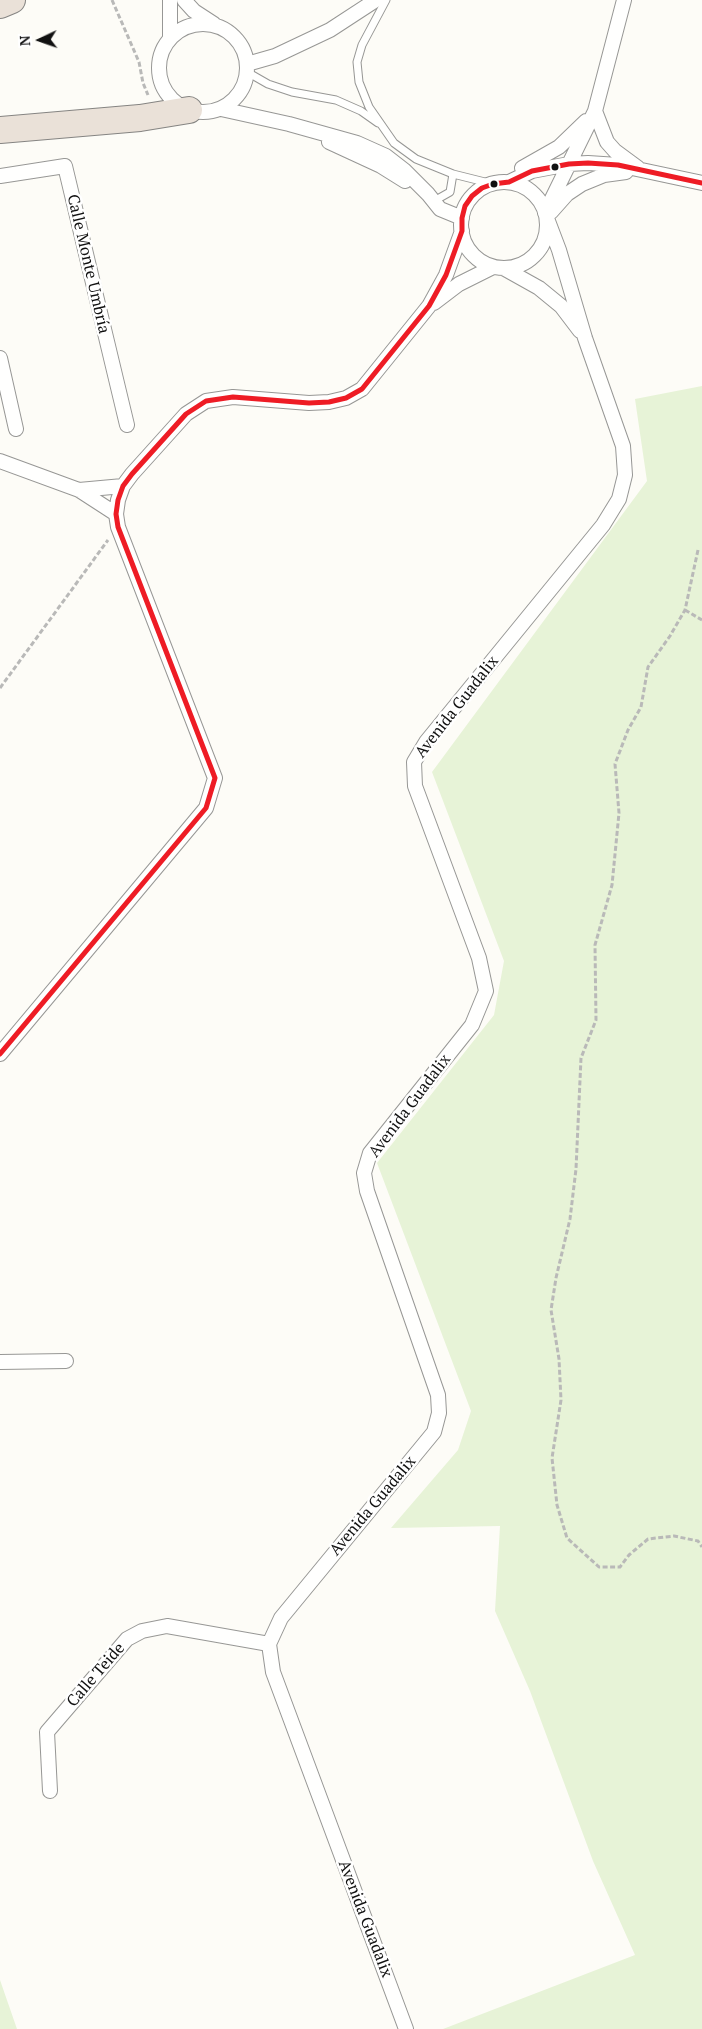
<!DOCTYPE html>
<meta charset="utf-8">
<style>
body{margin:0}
#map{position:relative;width:702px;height:2029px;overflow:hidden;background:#fdfcf7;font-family:"PT Serif",serif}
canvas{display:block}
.north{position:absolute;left:15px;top:15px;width:50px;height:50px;-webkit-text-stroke:4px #fff;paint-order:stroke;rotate:267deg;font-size:14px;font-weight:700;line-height:20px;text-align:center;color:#111}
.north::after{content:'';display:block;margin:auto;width:18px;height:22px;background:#111;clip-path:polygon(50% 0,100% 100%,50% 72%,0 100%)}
</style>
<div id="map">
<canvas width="702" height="2029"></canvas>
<div class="north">N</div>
</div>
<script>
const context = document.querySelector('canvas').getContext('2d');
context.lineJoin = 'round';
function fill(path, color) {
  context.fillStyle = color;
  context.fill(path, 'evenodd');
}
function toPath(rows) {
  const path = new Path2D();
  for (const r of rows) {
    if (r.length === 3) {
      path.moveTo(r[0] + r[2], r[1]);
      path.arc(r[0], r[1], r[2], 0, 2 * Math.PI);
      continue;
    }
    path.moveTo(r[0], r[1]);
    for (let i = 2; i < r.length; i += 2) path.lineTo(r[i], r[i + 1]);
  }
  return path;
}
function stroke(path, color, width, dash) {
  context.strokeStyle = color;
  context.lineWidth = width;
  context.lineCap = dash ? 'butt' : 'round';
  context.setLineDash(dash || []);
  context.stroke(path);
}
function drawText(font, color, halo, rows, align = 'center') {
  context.font = font + ' "PT Serif",serif';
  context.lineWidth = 5;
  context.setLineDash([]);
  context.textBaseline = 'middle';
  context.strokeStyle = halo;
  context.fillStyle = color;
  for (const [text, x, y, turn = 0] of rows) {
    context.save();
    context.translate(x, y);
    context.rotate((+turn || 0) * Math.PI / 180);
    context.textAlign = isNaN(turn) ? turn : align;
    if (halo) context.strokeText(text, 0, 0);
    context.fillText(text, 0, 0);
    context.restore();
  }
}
fill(toPath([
 [702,386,702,2029,443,2029,635,1955,593,1861,530,1691,495,1611,500,1526,391,1528,458,1450,471,1411,377,1163,494,1015,504,961,432,772,647,481,635,399],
 [0,1980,17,2029,0,2029]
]), '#e7f3d7');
const service = toPath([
 [386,0,362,45,357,62,359,82,369,107,394,143,416,159,453,174,493,184],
 [247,72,268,84,292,92,336,100,361,111,378,123],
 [434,201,450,192,453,174]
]);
const minor = toPath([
 [170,0,170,38],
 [184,0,194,11,214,24],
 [203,68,44],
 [247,64,275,56,330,30,376,0],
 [221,109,289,124,357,143,386,156,404,170,428,194,440,209,462,218],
 [595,111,607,142,615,151,638,168],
 [329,142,381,166,405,181],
 [522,168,559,147,586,121],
 [0,176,65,166,127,425],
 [509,182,532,171,569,164,588,163,618,165,702,183],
 [504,225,43],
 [551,212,567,194,582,184,604,175,626,172],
 [545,213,595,111,624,0],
 [505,269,539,288,561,306,580,331],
 [434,303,459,284,493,267],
 [0,358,16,429],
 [0,461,79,490,116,514],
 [79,490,123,486],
 [0,1054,206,808,215,778,118,527,116,514,118,500,123,486,132,474,186,414,206,401,233,397,309,403,329,402,346,398,362,389,429,306,446,275,462,231],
 [0,1362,66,1361],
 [50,1791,47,1732,127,1639,142,1631,167,1626,269,1644],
 [406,2029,273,1672,269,1644,281,1618,434,1432,439,1413,438,1395,367,1191,364,1173,370,1153,472,1025,486,991,479,958,415,786,414,762,426,742,603,525,619,499,625,475,623,446,585,338,559,250,548,221]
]);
const motorway = toPath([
 [0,5,12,0],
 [0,130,140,118,189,110]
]);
stroke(service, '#979795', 9);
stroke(minor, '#979795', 16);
stroke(motorway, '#858482', 28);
stroke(toPath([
 [112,0,139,62,143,83,148,95],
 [698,550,685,610,670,636,648,667,641,707,628,730,615,764,619,813,612,885,595,945,596,1020,581,1058,576,1169,570,1219,556,1278,551,1310,559,1359,561,1400,552,1458,557,1505,567,1538,599,1567,620,1567,629,1555,648,1539,674,1536,698,1541,702,1547],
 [685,610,702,620],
 [0,688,108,540]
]), '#b9b9b8', 3, [5, 2.5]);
stroke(service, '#fffffe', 7);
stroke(minor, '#fffffe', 14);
stroke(motorway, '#eae1d8', 26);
stroke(toPath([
 [0,1054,206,808,215,778,118,527,116,514,118,500,123,486,132,474,186,414,206,401,233,397,309,403,329,402,346,398,362,389,429,306,446,275,462,231,462,218,465,206,472,196,482,188,493,184,509,182,532,171,569,164,588,163,618,165,702,183]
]), '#ee1c25', 5);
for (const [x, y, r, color] of [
 [555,167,4.5,"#111"],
 [494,184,4.5,"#111"]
]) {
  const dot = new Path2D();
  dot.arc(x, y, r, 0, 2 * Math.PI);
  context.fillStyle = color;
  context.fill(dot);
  stroke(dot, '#fff', 2);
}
drawText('16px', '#111', '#fff', [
 ["Calle Monte Umbría",88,264,77],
 ["Avenida Guadalix",457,707,-52],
 ["Avenida Guadalix",410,1106,-53],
 ["Avenida Guadalix",373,1506,-50],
 ["Calle Teide",96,1675,-49],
 ["Avenida Guadalix",365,1919,69]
]);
</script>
